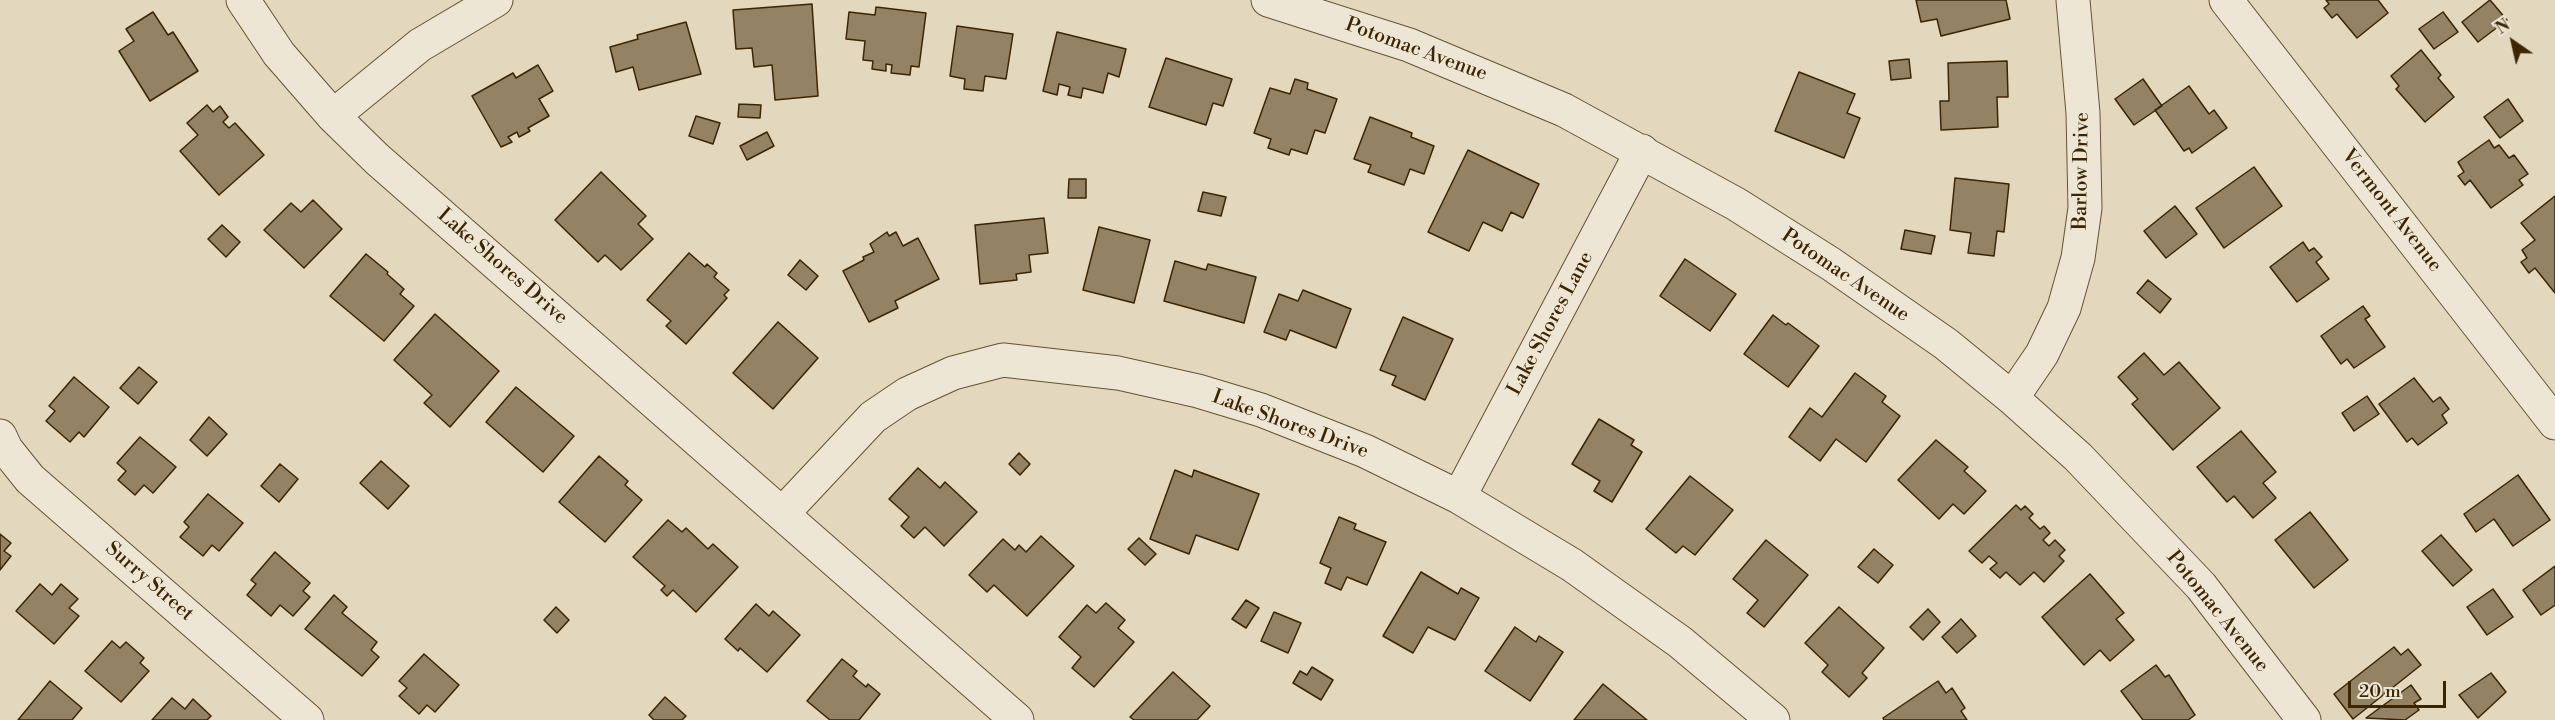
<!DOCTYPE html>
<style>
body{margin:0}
#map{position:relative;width:2555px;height:720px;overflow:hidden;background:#e3d8bd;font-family:"Libre Bodoni",serif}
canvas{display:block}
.north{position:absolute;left:2483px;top:12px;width:60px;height:60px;-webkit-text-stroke:4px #ede6d4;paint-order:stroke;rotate:326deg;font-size:16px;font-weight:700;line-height:24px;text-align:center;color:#3c2503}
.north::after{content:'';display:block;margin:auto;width:21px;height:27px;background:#3c2503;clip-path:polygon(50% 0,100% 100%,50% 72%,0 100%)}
.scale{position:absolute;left:2348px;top:681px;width:98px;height:27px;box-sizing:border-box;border:3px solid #3c2503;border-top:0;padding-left:8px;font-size:18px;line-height:21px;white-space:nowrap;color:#3c2503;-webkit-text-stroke:4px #ede6d4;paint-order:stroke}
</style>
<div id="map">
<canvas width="2555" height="720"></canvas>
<div class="north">N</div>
<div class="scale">20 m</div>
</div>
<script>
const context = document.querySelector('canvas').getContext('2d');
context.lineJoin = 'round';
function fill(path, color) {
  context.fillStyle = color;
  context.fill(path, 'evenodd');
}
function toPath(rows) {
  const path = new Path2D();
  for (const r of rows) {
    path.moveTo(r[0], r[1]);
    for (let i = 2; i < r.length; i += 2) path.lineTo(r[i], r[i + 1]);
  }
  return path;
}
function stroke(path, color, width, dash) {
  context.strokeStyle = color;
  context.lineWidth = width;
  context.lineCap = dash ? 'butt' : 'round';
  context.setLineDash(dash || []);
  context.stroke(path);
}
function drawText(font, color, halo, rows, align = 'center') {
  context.font = font + ' "Libre Bodoni",serif';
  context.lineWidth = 5;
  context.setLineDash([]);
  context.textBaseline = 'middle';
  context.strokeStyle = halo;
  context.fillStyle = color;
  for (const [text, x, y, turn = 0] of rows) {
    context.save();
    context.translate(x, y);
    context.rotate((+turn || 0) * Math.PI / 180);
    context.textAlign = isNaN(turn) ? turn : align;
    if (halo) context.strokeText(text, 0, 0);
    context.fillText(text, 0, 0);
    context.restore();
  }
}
const building = toPath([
 [1916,0,2006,0,2010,19,1941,36,1937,19,1921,22,1916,0],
 [2326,0,2378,0,2388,13,2357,38,2337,14,2332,18,2324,8,2329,4,2326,0],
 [2490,0,2507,20,2478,42,2462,22,2490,0],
 [812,4,818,96,775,100,772,65,754,67,752,48,736,49,733,10,812,4],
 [876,7,926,13,919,67,911,66,910,75,891,73,892,65,886,64,886,71,872,69,873,61,863,60,865,41,846,39,849,12,875,15,876,7],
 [153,12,168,35,173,32,198,71,150,101,119,51,134,41,126,29,153,12],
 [2443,12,2458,32,2434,49,2419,29,2443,12],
 [686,22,701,74,639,90,633,67,616,72,610,47,638,39,637,35,686,22],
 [957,26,1013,34,1006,79,985,76,983,91,964,89,965,79,950,76,957,26],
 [1057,32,1126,49,1119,77,1108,73,1103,93,1083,88,1081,98,1068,95,1070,87,1059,84,1057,95,1043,91,1057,32],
 [2421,50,2441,75,2438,78,2454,97,2425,122,2396,89,2399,86,2391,76,2421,50],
 [1166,58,1232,79,1223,106,1213,103,1206,125,1149,107,1166,58],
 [1909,59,1911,78,1891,80,1889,61,1909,59],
 [2007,61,2008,97,1997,97,1998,127,1941,130,1940,101,1949,101,1948,63,2007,61],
 [538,65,553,91,539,99,549,116,528,128,530,131,519,137,517,132,508,137,512,142,501,147,472,96,513,73,516,78,538,65],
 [1799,72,1855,94,1847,113,1860,118,1844,158,1775,131,1799,72],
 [1295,79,1308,83,1307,89,1337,99,1325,133,1315,130,1307,154,1291,149,1289,155,1268,148,1271,139,1254,133,1270,88,1290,94,1295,79],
 [2143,79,2162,106,2134,125,2115,99,2143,79],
 [2189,86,2209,114,2214,110,2227,128,2192,153,2189,148,2184,151,2155,110,2189,86],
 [2508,99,2523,121,2500,138,2484,117,2508,99],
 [739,104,761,105,760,118,738,117,739,104],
 [207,105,213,112,220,106,228,117,223,122,229,128,235,123,264,155,219,195,180,151,198,135,187,123,207,105],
 [696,116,720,123,713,144,689,136,696,116],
 [1370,117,1412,133,1411,137,1434,146,1424,174,1410,169,1404,185,1368,172,1371,165,1354,159,1370,117],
 [767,132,774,146,747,160,740,146,767,132],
 [2489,140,2494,148,2499,145,2509,158,2514,155,2528,174,2519,180,2523,185,2491,208,2470,180,2465,185,2458,176,2464,172,2458,162,2489,140],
 [1468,150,1539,184,1523,218,1511,212,1502,231,1483,222,1469,251,1428,232,1468,150],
 [2254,167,2282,206,2224,248,2196,208,2254,167],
 [601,172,646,216,638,224,653,239,621,270,605,255,598,262,555,220,601,172],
 [1955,178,2009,184,2004,232,1997,231,1994,256,1968,253,1971,233,1950,230,1955,178],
 [1069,179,1086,179,1086,198,1068,198,1069,179],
 [1203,192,1226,197,1221,216,1198,211,1203,192],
 [2555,196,2555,293,2535,268,2529,273,2521,262,2527,258,2522,250,2535,240,2521,223,2555,196],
 [313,200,342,229,304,268,264,230,291,203,301,212,313,200],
 [2175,206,2197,234,2166,258,2144,231,2175,206],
 [1044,218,1048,253,1029,255,1031,272,1016,274,1017,280,980,284,975,225,1044,218],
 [222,225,240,242,226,257,208,239,222,225],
 [1099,227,1150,240,1134,303,1083,290,1099,227],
 [1905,230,1935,236,1931,254,1901,249,1905,230],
 [887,232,889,236,896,232,903,246,918,238,939,279,895,301,898,308,869,322,843,271,864,260,863,257,874,252,870,244,887,232],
 [2303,242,2309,251,2314,248,2322,257,2316,262,2329,279,2297,302,2270,267,2303,242],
 [689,253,705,267,707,264,717,273,714,277,729,290,724,295,727,298,686,344,666,326,671,321,647,300,689,253],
 [366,254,388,272,387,274,404,289,400,294,414,306,384,341,330,296,366,254],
 [1685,259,1736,294,1710,331,1660,296,1685,259],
 [800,260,818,276,806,290,788,275,800,260],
 [1175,261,1206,270,1208,264,1256,277,1244,323,1164,301,1175,261],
 [2148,280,2171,299,2160,313,2137,293,2148,280],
 [1303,290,1351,309,1336,348,1290,330,1286,340,1264,332,1279,294,1298,301,1303,290],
 [2363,306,2370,316,2365,319,2385,347,2354,368,2347,359,2341,364,2321,336,2363,306],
 [435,314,499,371,450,427,424,403,432,395,394,360,435,314],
 [1773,315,1786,325,1788,323,1819,346,1788,387,1744,354,1773,315],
 [1403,317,1453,339,1425,400,1392,385,1396,376,1380,370,1403,317],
 [778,322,818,358,773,409,733,373,778,322],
 [2144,353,2164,375,2179,362,2220,408,2173,450,2132,404,2138,399,2118,377,2144,353],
 [139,367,157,382,138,404,120,388,139,367],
 [1855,373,1886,396,1882,402,1900,416,1866,462,1836,439,1820,461,1789,437,1810,408,1822,417,1855,373],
 [74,377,109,407,84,437,79,432,70,442,46,421,55,411,49,406,74,377],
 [2414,378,2433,402,2440,397,2449,409,2442,415,2447,423,2418,445,2412,438,2407,442,2379,404,2414,378],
 [516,387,574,436,543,472,486,422,516,387],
 [2367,396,2379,414,2354,431,2342,413,2367,396],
 [209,417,227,434,207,456,190,440,209,417],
 [1599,419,1634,440,1631,445,1642,452,1612,502,1594,491,1600,481,1572,464,1599,419],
 [2241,431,2276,472,2263,483,2276,498,2253,518,2234,496,2227,502,2197,467,2241,431],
 [140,437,176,467,153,493,144,485,135,495,118,480,126,471,117,463,140,437],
 [1936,440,1968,467,1964,471,1986,491,1964,514,1953,504,1939,519,1898,480,1936,440],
 [1019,453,1030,464,1020,475,1009,464,1019,453],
 [599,456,628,481,625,485,642,500,605,542,559,502,599,456],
 [381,461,409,486,388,509,360,483,381,461],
 [280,464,298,479,279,502,261,486,280,464],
 [918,468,940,488,945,482,977,512,944,546,925,527,914,538,901,526,909,517,889,499,918,468],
 [1175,470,1192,477,1194,470,1259,494,1238,550,1196,535,1189,554,1150,539,1175,470],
 [2518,475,2550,520,2513,546,2494,519,2476,532,2464,514,2518,475],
 [1690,476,1733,510,1695,555,1683,546,1676,553,1646,529,1690,476],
 [208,494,243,523,219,551,212,545,203,556,180,537,189,527,184,522,208,494],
 [2016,505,2021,510,2025,506,2033,514,2029,518,2040,529,2044,526,2050,533,2043,540,2049,546,2055,540,2065,550,2059,556,2064,561,2044,582,2034,572,2020,585,2006,572,2000,578,1990,569,1997,563,1989,556,1982,563,1969,551,2016,505],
 [2310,512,2348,560,2314,588,2275,540,2310,512],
 [1339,517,1356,524,1354,529,1386,542,1367,585,1347,577,1341,590,1325,583,1331,568,1320,563,1339,517],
 [668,520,682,532,686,528,708,549,713,544,738,567,696,612,673,590,667,596,661,590,665,586,633,557,668,520],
 [0,534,11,543,4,551,11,556,0,570,0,534],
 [2441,535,2472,570,2453,586,2422,551,2441,535],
 [1041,536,1074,566,1027,616,994,585,987,592,969,575,1003,539,1015,550,1019,545,1026,552,1041,536],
 [1139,538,1156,554,1145,565,1128,549,1139,538],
 [1766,540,1808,575,1764,627,1747,613,1758,600,1733,579,1766,540],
 [1874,549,1893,565,1878,583,1858,567,1874,549],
 [275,552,310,583,303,591,310,597,293,616,280,605,271,616,247,595,256,584,251,580,275,552],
 [2555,566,2555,605,2541,615,2523,590,2555,566],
 [1421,572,1458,594,1461,588,1479,598,1455,640,1428,627,1413,653,1383,636,1421,572],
 [2090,574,2124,613,2116,619,2134,640,2110,661,2100,650,2084,665,2042,617,2090,574],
 [40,584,52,595,61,584,78,599,69,608,79,616,54,644,16,611,40,584],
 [2493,589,2513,617,2487,635,2467,607,2493,589],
 [334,595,347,607,342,613,377,642,371,650,379,657,362,676,305,629,334,595],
 [1246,600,1259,608,1246,628,1232,619,1246,600],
 [1106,603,1125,620,1118,628,1134,642,1094,687,1072,668,1081,657,1059,637,1087,605,1096,613,1106,603],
 [756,604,769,616,773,611,800,635,767,672,740,648,738,651,725,639,756,604],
 [556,607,569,620,557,633,544,620,556,607],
 [1839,607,1884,648,1862,673,1867,678,1849,697,1822,672,1828,665,1805,643,1839,607],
 [1928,609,1940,622,1923,640,1910,627,1928,609],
 [1274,612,1301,623,1288,653,1261,641,1274,612],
 [1961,619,1976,636,1957,653,1942,637,1961,619],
 [1515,627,1536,642,1539,636,1563,652,1530,701,1485,671,1515,627],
 [112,641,120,648,126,642,144,658,140,663,149,671,121,702,85,671,112,641],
 [2394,647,2401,655,2408,649,2421,665,2353,719,2334,694,2394,647],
 [424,654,459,685,435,712,427,705,419,714,399,696,407,688,399,681,424,654],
 [842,659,857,671,853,676,866,687,868,684,880,694,859,720,830,720,807,701,842,659],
 [2156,665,2165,677,2169,675,2195,715,2188,720,2143,720,2121,691,2156,665],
 [1312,667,1333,680,1321,700,1293,683,1300,671,1307,675,1312,667],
 [1173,672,1210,706,1197,720,1134,720,1130,717,1173,672],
 [2491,673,2506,692,2478,718,2459,695,2491,673],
 [50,681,82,708,72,720,18,720,50,681],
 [1938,681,1946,693,1952,688,1965,708,1961,711,1967,720,1884,720,1883,718,1938,681],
 [1603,684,1647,720,1574,720,1603,684],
 [2411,685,2421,699,2414,703,2419,710,2405,720,2366,718,2411,685],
 [665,697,686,716,682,720,654,720,649,715,665,697],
 [172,698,185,709,193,699,211,716,207,720,152,720,172,698]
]);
fill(building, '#938264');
stroke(building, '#3c2503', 1.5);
const minor = toPath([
 [243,0,279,54,333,116,377,159,1017,720],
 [1268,0,1409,45,1564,110,1736,204,1831,264,1946,344,2012,398,2078,457,2201,586,2304,720],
 [2226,0,2555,423],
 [333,116,420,45,496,0],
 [2012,398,2042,354,2064,308,2078,258,2085,208,2083,113,2073,0],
 [0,436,6,449,30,479,307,720],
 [1459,497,1642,151],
 [783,513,873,417,907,394,953,373,1003,360,1118,373,1198,391,1261,410,1365,451,1459,497,1572,565,1680,642,1773,720]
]);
stroke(minor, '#665232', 35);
stroke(minor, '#ede6d4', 33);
drawText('20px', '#3c2503', '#ede6d4', [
 ["Potomac Avenue",1416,50,20],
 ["Barlow Drive",2082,171,-89],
 ["Vermont Avenue",2391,211,52],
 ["Lake Shores Drive",502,267,41],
 ["Potomac Avenue",1845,276,34],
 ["Lake Shores Lane",1551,324,-62],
 ["Lake Shores Drive",1290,425,20],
 ["Surry Street",149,582,41],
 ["Potomac Avenue",2217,612,51]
]);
</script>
